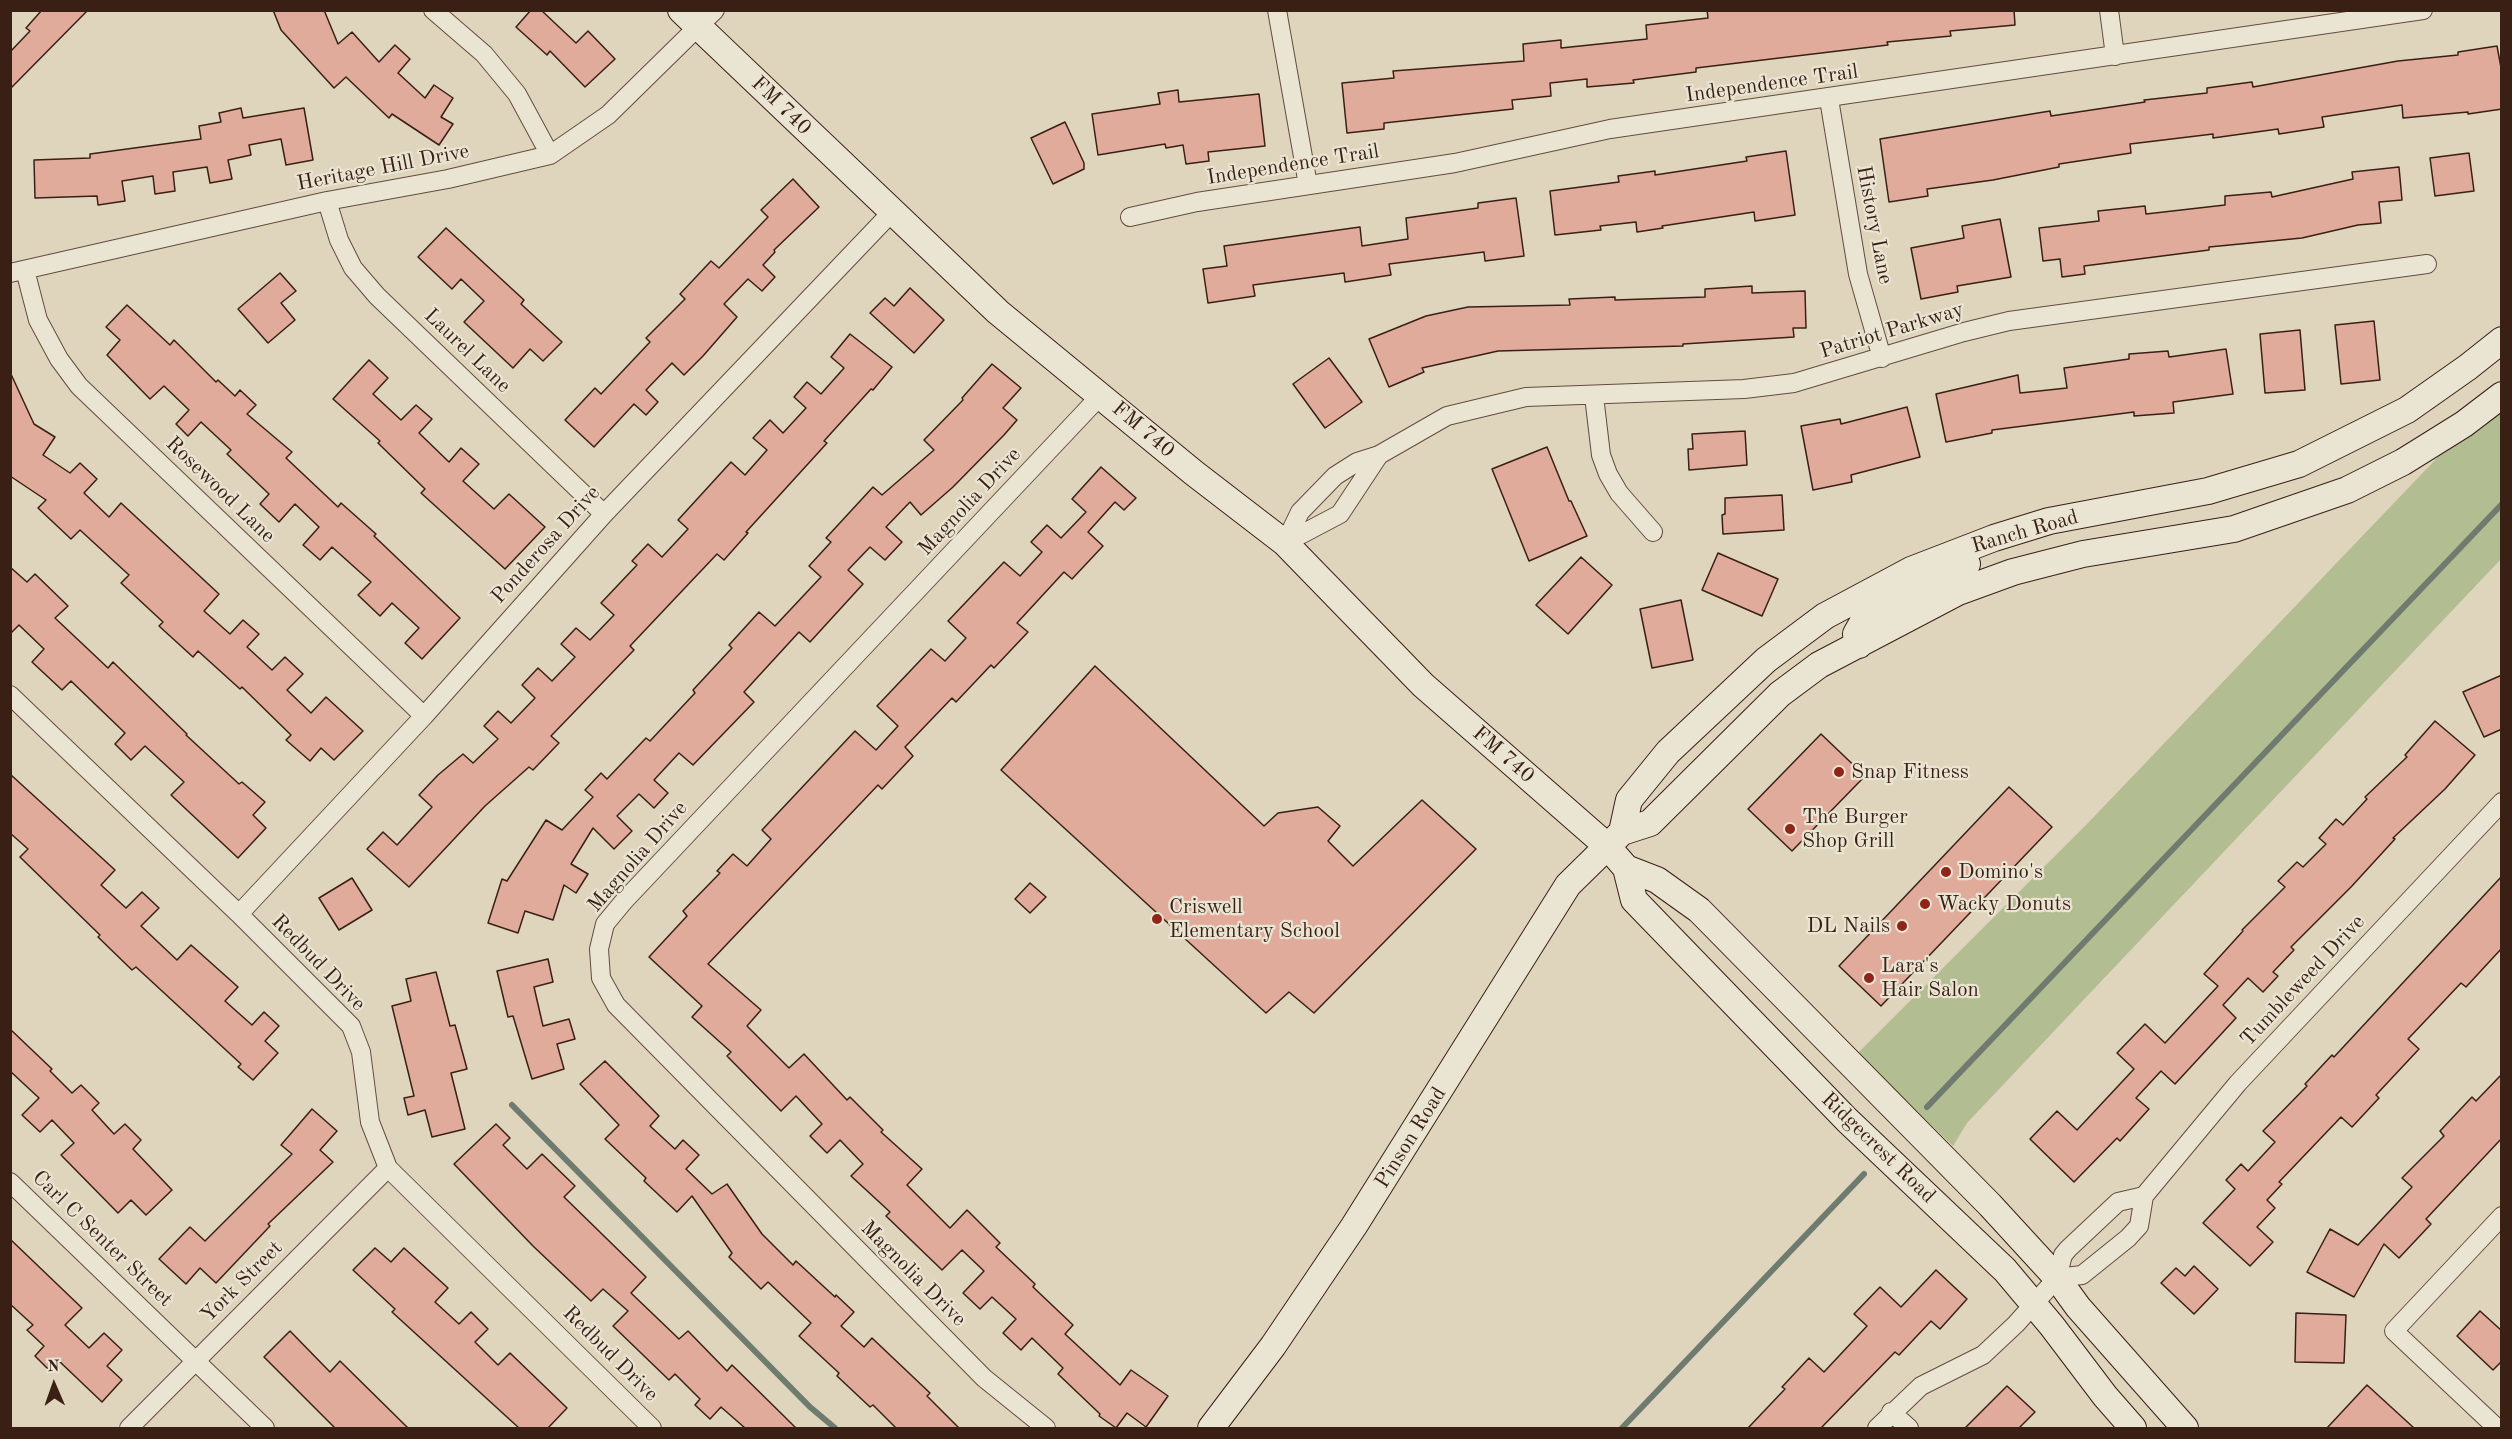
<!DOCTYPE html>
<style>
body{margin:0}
#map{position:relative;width:2512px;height:1439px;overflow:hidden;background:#dfd5bc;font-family:"Old Standard TT",serif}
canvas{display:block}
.frame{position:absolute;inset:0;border:12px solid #3a1f15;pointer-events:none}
.north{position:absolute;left:24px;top:1355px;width:60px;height:60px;-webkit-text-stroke:4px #eae4d3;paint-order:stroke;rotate:358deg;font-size:16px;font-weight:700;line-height:24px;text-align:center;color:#3a1f15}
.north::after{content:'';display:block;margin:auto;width:21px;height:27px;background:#3a1f15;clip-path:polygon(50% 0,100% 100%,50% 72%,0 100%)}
</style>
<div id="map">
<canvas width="2512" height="1439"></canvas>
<div class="frame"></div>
<div class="north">N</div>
</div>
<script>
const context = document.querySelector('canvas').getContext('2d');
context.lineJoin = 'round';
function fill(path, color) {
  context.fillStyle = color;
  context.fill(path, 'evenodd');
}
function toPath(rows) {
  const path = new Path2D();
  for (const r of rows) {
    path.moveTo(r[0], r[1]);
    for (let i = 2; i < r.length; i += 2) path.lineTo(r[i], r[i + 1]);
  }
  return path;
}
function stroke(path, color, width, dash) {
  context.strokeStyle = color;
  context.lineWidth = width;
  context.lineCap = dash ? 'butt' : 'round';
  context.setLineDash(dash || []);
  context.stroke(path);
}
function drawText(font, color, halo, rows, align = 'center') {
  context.font = font + ' "Old Standard TT",serif';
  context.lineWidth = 4.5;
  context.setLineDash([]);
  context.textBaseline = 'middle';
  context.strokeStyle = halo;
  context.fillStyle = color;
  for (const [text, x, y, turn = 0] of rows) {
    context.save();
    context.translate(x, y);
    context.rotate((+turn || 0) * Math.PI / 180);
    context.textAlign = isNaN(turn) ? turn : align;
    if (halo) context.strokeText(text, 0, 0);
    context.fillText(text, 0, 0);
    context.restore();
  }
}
fill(toPath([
 [2501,391,2501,559,1967,1123,1953,1146,1857,1054,2087,824]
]), '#b2bd91');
stroke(toPath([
 [512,1105,810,1407,835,1428],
 [1927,1107,2502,504],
 [1622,1428,1864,1174]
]), '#707b70', 6);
const building = toPath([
 [42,10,88,10,10,89,10,52,30,31,26,28,42,10],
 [273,10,324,10,338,44,352,32,379,62,395,45,410,59,398,73,425,98,434,85,453,98,441,117,453,124,439,145,392,114,389,118,346,77,334,88,281,30,273,10],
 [531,10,541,10,576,43,588,31,615,59,585,87,550,51,547,55,516,27,531,10],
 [1707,10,2014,10,2015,25,1950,31,1951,36,1887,42,1888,45,1696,68,1696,72,1633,80,1634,83,1587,87,1587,79,1550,83,1551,96,1512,100,1513,109,1384,123,1384,129,1347,133,1342,83,1394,78,1393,71,1524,61,1523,44,1561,40,1561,48,1647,39,1646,25,1708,18,1707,10],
 [2497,46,2502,73,2502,109,2468,114,2468,112,2403,118,2402,105,2322,117,2324,127,2279,134,2278,129,2213,138,2213,134,2130,144,2131,153,2059,164,2059,167,1993,180,1927,189,1928,196,1889,202,1880,139,2050,111,2051,116,2145,102,2144,100,2207,93,2207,88,2252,82,2253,87,2398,61,2458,55,2458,52,2497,46],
 [1178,90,1179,102,1259,94,1265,146,1208,152,1209,161,1186,164,1183,145,1166,148,1165,144,1098,155,1092,114,1160,104,1158,93,1178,90],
 [241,108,243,118,304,108,313,160,286,165,281,139,249,145,251,155,228,160,232,179,210,183,207,167,173,172,175,191,155,194,153,176,122,181,125,201,98,205,97,196,35,198,34,160,90,158,90,154,201,139,199,126,221,122,219,113,241,108],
 [1065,122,1084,163,1084,169,1053,184,1031,138,1065,122],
 [1786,151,1795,215,1755,221,1754,212,1662,226,1663,228,1637,232,1636,222,1600,226,1601,230,1555,235,1550,191,1619,182,1618,176,1655,171,1655,175,1747,161,1746,157,1786,151],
 [2469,153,2474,191,2435,196,2430,158,2469,153],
 [2399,167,2402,200,2379,202,2381,223,2358,225,2302,238,2209,247,2209,250,2084,266,2085,274,2062,277,2060,259,2043,261,2039,228,2099,221,2098,211,2145,206,2146,214,2225,205,2225,196,2271,192,2272,197,2353,179,2352,172,2399,167],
 [793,179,819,207,774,250,775,252,763,265,775,277,762,291,748,279,724,304,737,317,703,356,684,375,672,363,646,390,658,402,646,415,634,404,594,447,565,420,595,388,601,394,650,342,646,338,685,299,680,294,711,261,719,268,768,217,761,210,793,179],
 [1516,198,1524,256,1485,261,1484,252,1389,264,1391,275,1345,282,1344,273,1253,285,1255,296,1208,303,1203,269,1227,266,1224,246,1360,227,1362,246,1408,239,1406,218,1478,208,1478,203,1516,198],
 [2000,219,2011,277,1957,286,1958,292,1921,299,1911,248,1964,238,1962,226,2000,219],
 [446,228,524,300,521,304,562,342,543,361,530,349,513,368,464,322,484,301,461,279,452,289,418,257,446,228],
 [280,273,296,291,281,303,295,320,268,343,238,309,280,273],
 [1752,286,1752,293,1805,291,1806,328,1793,328,1794,337,1683,344,1683,346,1498,351,1422,368,1424,372,1389,387,1369,339,1426,316,1468,307,1570,305,1569,299,1615,297,1615,300,1705,297,1705,289,1752,286],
 [910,288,944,320,914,353,870,313,885,298,894,306,910,288],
 [127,305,170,345,174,340,216,382,218,380,235,396,240,390,256,405,247,414,292,452,286,458,338,507,341,503,376,534,374,536,460,618,422,659,405,643,419,628,392,603,380,616,358,595,371,582,332,547,320,560,303,545,319,527,295,504,279,522,260,504,269,494,227,454,231,450,201,422,188,436,176,424,189,410,164,386,150,399,107,355,120,340,106,327,127,305],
 [2374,321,2380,380,2341,384,2335,325,2374,321],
 [2300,330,2305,390,2265,393,2260,334,2300,330],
 [850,334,892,367,873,390,871,389,824,441,827,443,746,532,748,533,724,560,717,554,630,646,634,650,551,736,559,743,533,770,529,767,485,806,409,887,367,849,383,832,397,845,432,807,419,795,438,775,463,754,473,763,498,739,484,726,498,711,511,723,535,698,522,685,538,668,552,681,575,657,561,644,576,628,590,640,614,615,601,603,637,565,632,561,648,544,662,557,688,529,678,520,731,462,745,475,767,450,753,438,770,420,783,433,806,408,794,397,807,382,821,394,844,368,831,357,850,334],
 [2226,349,2233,394,2173,402,2174,413,2134,416,2134,412,1992,430,1992,433,1946,442,1936,394,2018,375,2020,393,2067,388,2064,368,2129,359,2129,354,2168,351,2169,357,2226,349],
 [1329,358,1362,402,1325,428,1293,384,1329,358],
 [369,360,388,378,373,394,401,420,416,405,432,419,419,433,449,462,461,448,479,464,463,481,494,509,509,494,545,527,505,569,421,493,425,489,378,443,380,441,333,399,369,360],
 [992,364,1021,388,1003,408,1017,420,1004,435,953,487,921,515,910,502,886,527,902,542,885,560,870,547,848,570,863,584,810,642,799,632,744,692,754,702,693,765,679,753,654,780,668,793,654,808,639,794,617,816,632,831,614,849,593,828,571,864,588,874,576,893,564,885,553,920,525,911,518,933,488,923,502,879,507,881,546,820,562,830,593,797,585,790,601,773,607,779,646,738,650,741,695,693,693,690,732,648,729,645,759,612,775,626,821,577,809,566,831,542,826,538,873,487,882,495,934,450,924,440,963,400,962,398,992,364],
 [10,372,34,424,55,437,43,455,70,473,80,463,97,479,84,493,109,517,121,503,219,594,204,611,230,634,243,620,259,634,247,647,272,670,285,657,303,674,287,690,311,713,326,697,363,731,334,760,321,748,310,761,286,740,291,735,242,687,240,689,198,651,193,657,159,626,163,622,121,583,129,575,80,530,71,539,38,508,46,500,10,476,10,372],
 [1907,407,1920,457,1851,475,1852,482,1813,490,1801,426,1840,419,1841,424,1907,407],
 [1745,431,1747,465,1689,470,1688,449,1693,449,1692,434,1745,431],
 [1547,447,1569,501,1571,501,1587,536,1529,561,1492,469,1547,447],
 [1101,467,1136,498,1124,510,1115,502,1088,532,1103,546,1072,579,1064,572,1017,623,1028,632,994,668,991,665,956,702,952,698,905,747,913,756,882,789,878,785,708,964,761,1010,747,1026,789,1068,804,1054,847,1100,850,1097,883,1130,881,1132,922,1169,907,1185,950,1228,967,1210,1000,1243,996,1247,1035,1284,1033,1287,1073,1325,1065,1334,1120,1385,1131,1370,1168,1396,1146,1427,1127,1413,1116,1428,1099,1416,1100,1414,1058,1374,1063,1368,1032,1338,1021,1350,1003,1333,1016,1319,992,1297,980,1309,963,1293,984,1271,962,1250,942,1270,886,1216,890,1212,851,1176,863,1164,840,1140,827,1153,810,1136,822,1124,796,1096,781,1111,727,1056,731,1052,692,1017,702,1006,649,957,687,916,683,911,720,873,717,871,733,854,747,866,771,839,762,830,855,731,876,750,898,726,877,706,931,649,945,661,966,638,948,621,1004,562,1020,576,1042,552,1031,542,1047,525,1061,538,1086,512,1072,499,1101,467],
 [1782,495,1784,530,1723,534,1722,515,1725,514,1725,498,1782,495],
 [1718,553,1778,579,1762,616,1702,590,1718,553],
 [1581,557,1612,585,1568,634,1536,605,1581,557],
 [10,567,27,582,35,574,68,606,55,618,108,668,113,662,187,734,186,735,239,784,242,782,265,802,253,815,266,828,238,858,171,795,184,782,145,746,131,760,115,744,125,733,71,681,62,690,32,662,44,649,19,625,10,634,10,567],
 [1681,600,1693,660,1652,668,1640,609,1681,600],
 [1095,666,1264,826,1278,813,1318,807,1340,826,1328,841,1353,866,1422,800,1476,849,1314,1013,1289,992,1266,1013,1001,770,1095,666],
 [2502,675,2502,729,2484,737,2463,692,2502,675],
 [2435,721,2475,755,2445,789,2393,838,2395,839,2351,887,2291,947,2294,950,2273,972,2278,976,2263,992,2248,978,2223,1005,2236,1018,2175,1084,2161,1071,2136,1098,2149,1109,2120,1141,2117,1138,2074,1182,2030,1139,2057,1111,2077,1130,2134,1069,2117,1053,2145,1024,2165,1043,2218,986,2204,974,2243,931,2242,930,2285,887,2278,881,2297,862,2303,867,2326,844,2319,838,2336,819,2343,825,2367,799,2365,797,2407,757,2405,755,2435,721],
 [1821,734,1865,776,1792,851,1748,809,1821,734],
 [10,774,115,870,101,885,126,908,142,892,159,908,141,926,177,960,191,945,238,987,225,1001,252,1025,264,1012,279,1026,265,1041,278,1053,253,1080,238,1067,241,1064,136,967,132,970,98,937,100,935,20,857,28,849,10,833,10,774],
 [2009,787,2052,827,1881,1006,1839,966,2009,787],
 [2502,876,2502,948,2466,987,2461,983,2408,1039,2419,1049,2376,1095,2379,1098,2352,1127,2341,1117,2279,1182,2282,1184,2267,1200,2275,1208,2257,1227,2273,1242,2250,1266,2203,1223,2235,1189,2226,1180,2241,1164,2248,1171,2275,1142,2263,1131,2307,1086,2305,1084,2332,1055,2334,1057,2502,876],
 [352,878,372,910,339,930,319,898,352,878],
 [1030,883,1046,897,1030,913,1015,899,1030,883],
 [548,959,553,982,534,987,543,1026,569,1019,575,1039,557,1044,564,1069,532,1079,513,1016,508,1017,497,971,548,959],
 [436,972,450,1026,455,1025,467,1069,451,1073,465,1129,432,1137,425,1110,408,1115,404,1098,414,1096,392,1006,411,1001,406,979,436,972],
 [10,1029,52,1069,50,1071,72,1093,81,1085,99,1103,92,1110,114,1134,125,1124,141,1140,133,1149,172,1190,146,1215,131,1200,118,1213,61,1155,74,1143,52,1120,40,1132,22,1115,39,1098,10,1071,10,1029],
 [605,1061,659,1116,650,1126,675,1149,683,1140,699,1155,686,1169,712,1194,727,1184,762,1234,793,1265,796,1261,835,1297,836,1295,854,1312,841,1326,864,1347,872,1338,930,1393,927,1396,959,1428,896,1428,873,1405,870,1407,837,1376,839,1373,799,1336,811,1323,768,1282,761,1289,729,1257,732,1253,692,1196,677,1212,644,1181,646,1178,605,1139,619,1125,580,1084,605,1061],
 [2502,1074,2502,1138,2426,1219,2431,1224,2399,1258,2384,1244,2354,1297,2307,1272,2330,1229,2358,1245,2412,1187,2402,1178,2444,1136,2440,1131,2472,1097,2476,1101,2502,1074],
 [312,1109,337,1131,320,1150,333,1162,268,1224,270,1226,216,1283,200,1268,186,1284,159,1259,190,1227,205,1241,292,1154,281,1145,312,1109],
 [496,1124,510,1138,503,1145,527,1169,542,1154,575,1186,564,1197,646,1277,631,1293,679,1339,688,1331,727,1371,732,1365,796,1428,745,1428,721,1407,710,1419,695,1405,700,1399,675,1374,669,1380,613,1326,628,1311,603,1289,591,1301,533,1246,454,1164,496,1124],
 [10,1239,82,1308,65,1325,89,1348,104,1333,122,1350,107,1366,122,1380,102,1402,59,1361,50,1371,35,1356,44,1346,27,1330,33,1325,10,1304,10,1239],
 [375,1248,391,1262,404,1248,448,1288,435,1302,459,1324,471,1312,488,1329,475,1342,498,1365,510,1353,567,1408,548,1428,519,1428,392,1312,395,1309,353,1270,375,1248],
 [2194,1266,2218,1289,2194,1314,2161,1283,2176,1268,2185,1276,2194,1266],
 [1936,1270,1967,1299,1940,1329,1931,1321,1899,1355,1895,1352,1821,1428,1748,1428,1785,1389,1782,1387,1809,1358,1824,1372,1867,1326,1854,1314,1880,1287,1901,1307,1936,1270],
 [2480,1311,2502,1331,2502,1361,2493,1370,2457,1336,2480,1311],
 [2296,1313,2346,1315,2344,1363,2295,1362,2296,1313],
 [290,1331,330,1372,340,1361,408,1428,335,1428,264,1357,290,1331],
 [2367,1385,2414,1428,2327,1428,2367,1385],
 [2007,1386,2035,1412,2019,1428,1965,1428,2007,1386]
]);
fill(building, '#e1ab9b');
stroke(building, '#3a1f15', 1.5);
const street = toPath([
 [433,10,484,54,517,94,550,155],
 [1277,10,1308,185],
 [2109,10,2115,56],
 [1829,99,1858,274,1882,358],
 [327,201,339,240,353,268,377,296,604,514],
 [1130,217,1197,202,1455,163,1610,129,2423,10],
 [25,270,38,320,59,359,79,386,424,716],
 [10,273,327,201,448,179,550,155,608,115,715,10],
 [1594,396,1601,455,1608,474,1619,493,1653,532],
 [1285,543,1300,512,1335,476,1357,462,1379,455,1447,416,1526,397,1744,389,1794,383,1964,332,2009,321,2427,264],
 [1285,543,1340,514,1379,455],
 [10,695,239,914,351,1026,361,1052,370,1122,388,1168,652,1428],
 [239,914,424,716,604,514,892,212],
 [10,1182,265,1428],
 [2057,1278,2082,1275,2128,1238,2139,1226,2144,1196,2238,1083,2502,802],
 [1891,1412,1909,1428],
 [129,1428,388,1168],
 [1046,1428,984,1378,616,1005,601,978,599,949,605,924,624,901,1101,395],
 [1877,1428,1921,1386,1983,1355,2016,1324,2057,1278,2063,1255,2068,1249,2118,1202,2144,1196],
 [2497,1428,2394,1331,2502,1216]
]);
const secondary = toPath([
 [681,10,998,312,1194,473,1285,543,1423,685,1607,846,1626,868,1657,880,1699,910,1990,1205,2057,1278,2078,1307,2185,1428],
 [1859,645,1856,634,1868,613,1892,599,1967,564],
 [1622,832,1629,800,1668,752,1766,660,1825,616,1911,570,1994,538,2049,521,2208,491,2299,464,2407,410,2468,367,2502,340],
 [1626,868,1634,900,1847,1120,2005,1270,2052,1326,2105,1396,2133,1428],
 [1211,1428,1273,1346,1354,1226,1568,885,1622,832,1650,823,1780,694,1819,665,1958,592,2013,572,2083,554,2234,529,2347,490,2403,462,2464,424,2502,395]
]);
stroke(street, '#634c3f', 20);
stroke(secondary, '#3a1f15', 28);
stroke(street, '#eae4d3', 18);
stroke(secondary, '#eae4d3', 26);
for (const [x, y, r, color] of [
 [1839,772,6,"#8f2418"],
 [1790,829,6,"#8f2418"],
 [1946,872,6,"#8f2418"],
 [1925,904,6,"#8f2418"],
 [1157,919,6,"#8f2418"],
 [1902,926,6,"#8f2418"],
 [1869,978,6,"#8f2418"]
]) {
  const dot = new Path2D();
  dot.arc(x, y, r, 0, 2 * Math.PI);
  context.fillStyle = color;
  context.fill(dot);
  stroke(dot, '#eae4d3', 2);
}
drawText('21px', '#3a1f15', '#eae4d3', [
 ["Independence Trail",1772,84,-8],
 ["FM 740",781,106,44],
 ["Independence Trail",1293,165,-9],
 ["Heritage Hill Drive",383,168,-11],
 ["History Lane",1874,225,79],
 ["Patriot Parkway",1892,331,-17],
 ["Laurel Lane",467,351,44],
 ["FM 740",1143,430,40],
 ["Rosewood Lane",220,490,44],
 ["Magnolia Drive",970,502,-47],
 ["Ranch Road",2025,532,-16],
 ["Ponderosa Drive",546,545,-48],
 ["FM 740",1503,755,41],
 ["Magnolia Drive",638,857,-49],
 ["Redbud Drive",318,963,46],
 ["Tumbleweed Drive",2303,981,-47],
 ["Pinson Road",1411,1138,-58],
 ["Ridgecrest Road",1878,1148,44],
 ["Carl C Senter Street",102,1239,44],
 ["Magnolia Drive",913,1274,45],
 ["York Street",242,1282,-45],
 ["Redbud Drive",610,1354,45]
]);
drawText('21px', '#3a1f15', '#eae4d3', [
 ["Snap Fitness",1851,772],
 ["The Burger",1802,817],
 ["Shop Grill",1802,841],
 ["Domino's",1958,872],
 ["Wacky Donuts",1937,904],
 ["Criswell",1169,907],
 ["Elementary School",1169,931],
 ["DL Nails",1890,926,"right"],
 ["Lara's",1881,966],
 ["Hair Salon",1881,990]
], 'left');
</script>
